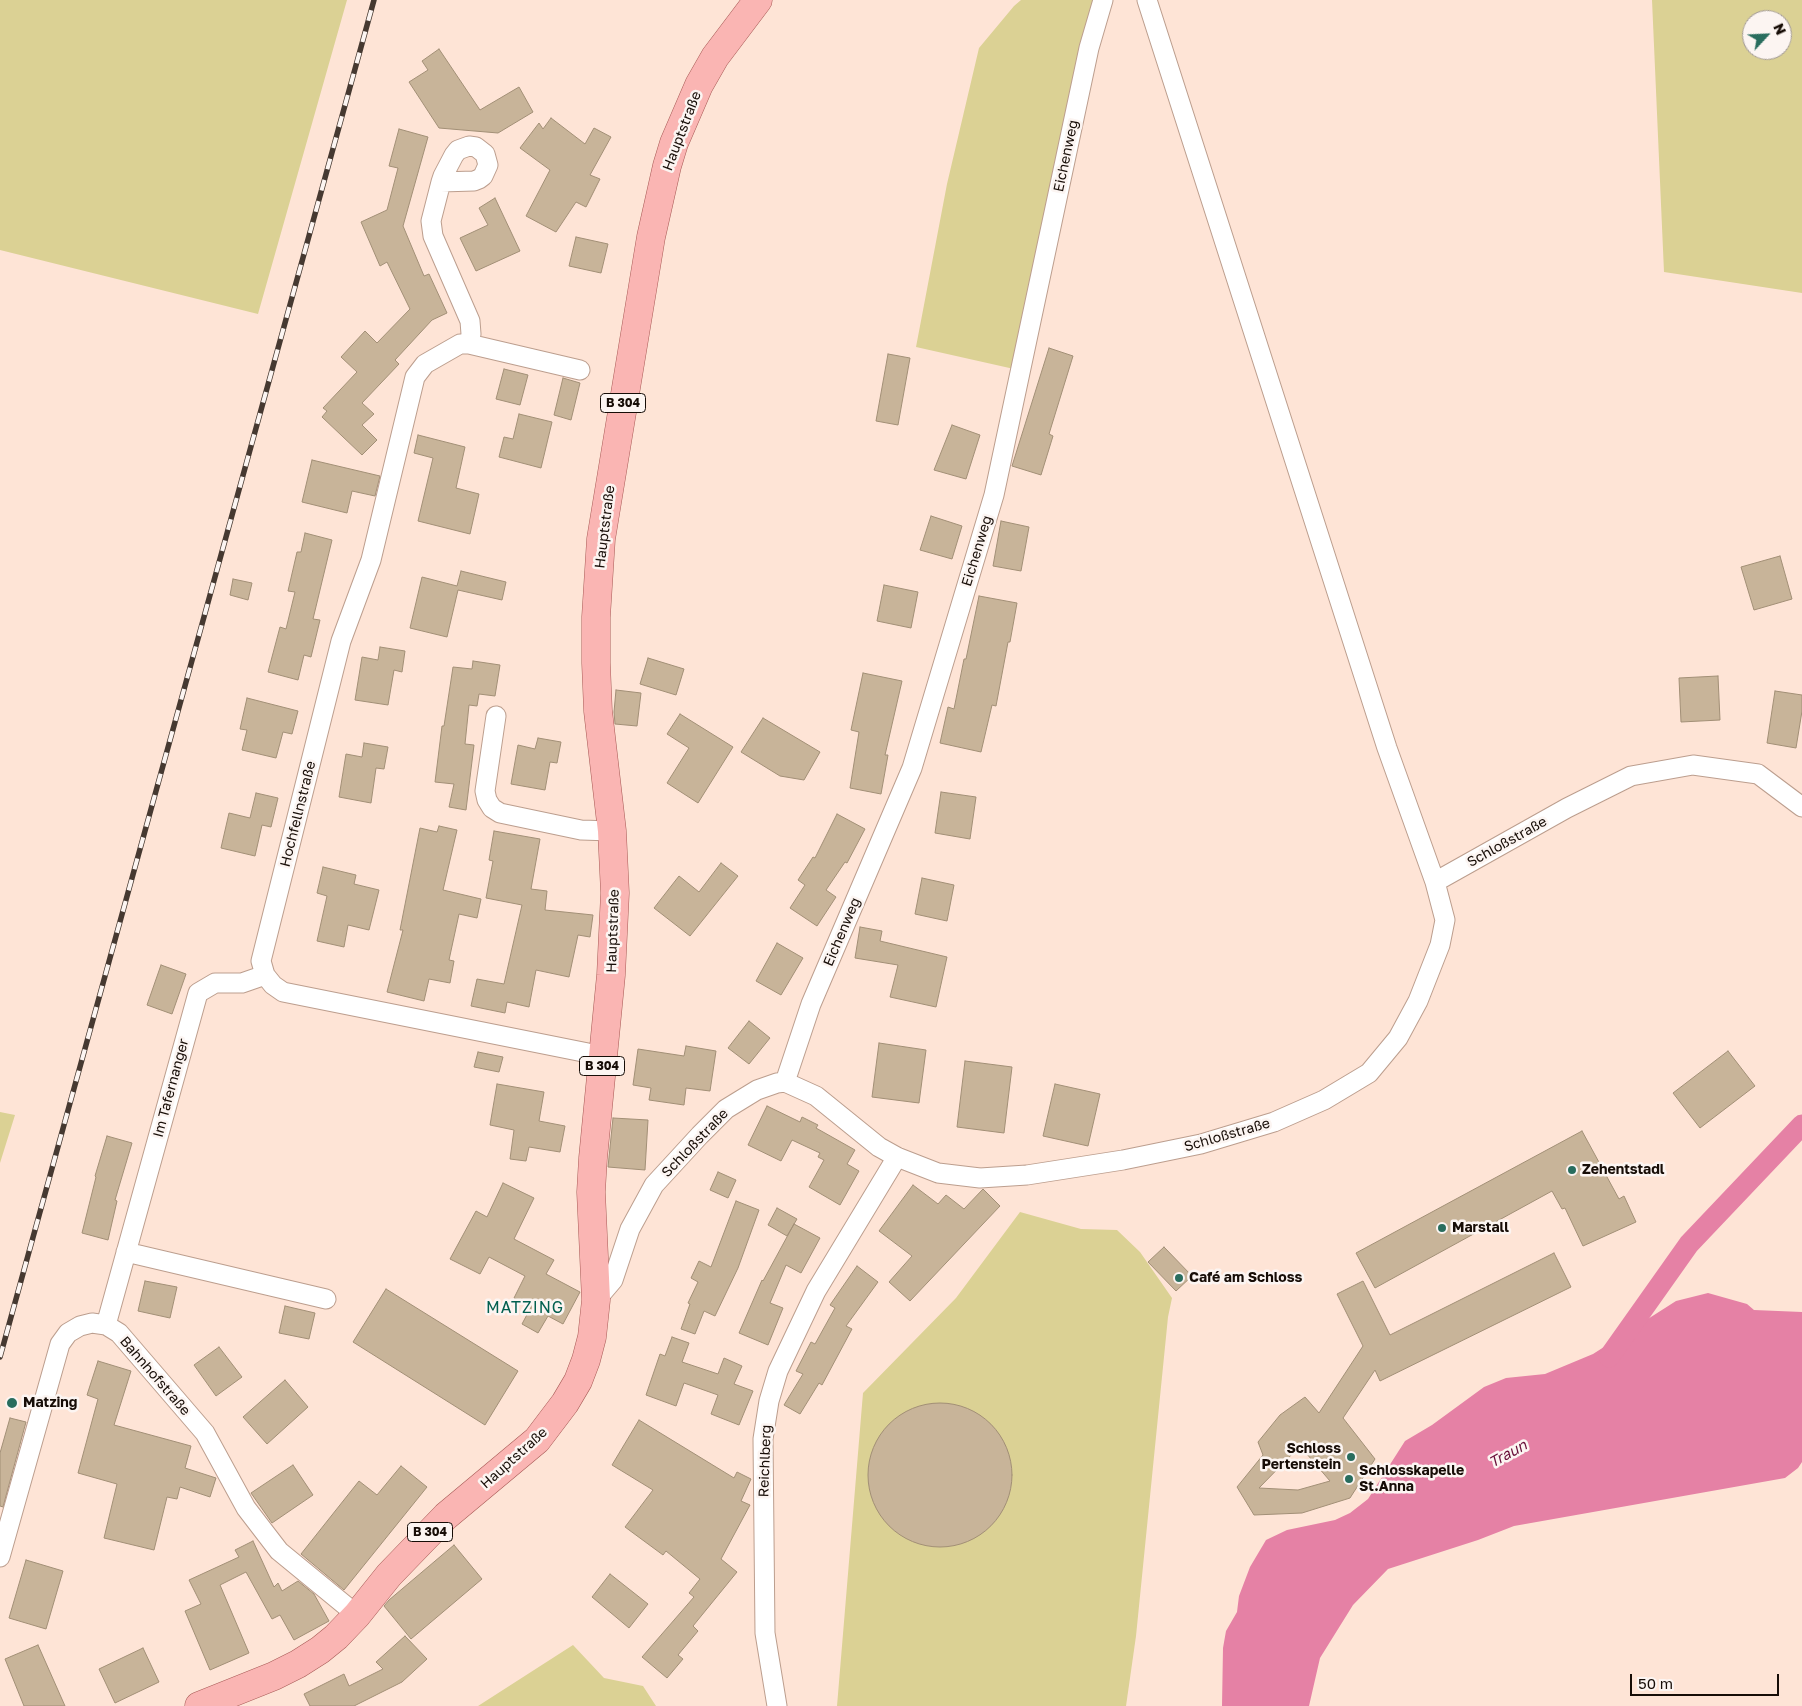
<!DOCTYPE html>
<meta charset="utf-8">
<style>
body{margin:0}
#map{position:relative;width:1802px;height:1706px;overflow:hidden;background:#fee4d6;font-family:"Golos Text",sans-serif}
canvas{display:block}
.north{position:absolute;left:1742px;top:10px;width:50px;height:50px;box-sizing:border-box;background:#fcf5f2;border:1px solid #a09894;border-radius:50%;rotate:65deg;font-size:14px;font-weight:700;line-height:20px;text-align:center;color:#170d07}
.north::after{content:'';display:block;margin:auto;width:18px;height:22px;background:#296d5e;clip-path:polygon(50% 0,100% 100%,50% 72%,0 100%)}
.scale{position:absolute;left:1630px;top:1674px;width:149px;height:22px;box-sizing:border-box;border:2px solid #170d07;border-top:0;padding-left:6px;font-size:15px;line-height:18px;white-space:nowrap;color:#170d07;-webkit-text-stroke:4px #fcf5f2;paint-order:stroke}
</style>
<div id="map">
<canvas width="1802" height="1706"></canvas>
<div class="north">N</div>
<div class="scale">50 m</div>
</div>
<script>
const context = document.querySelector('canvas').getContext('2d');
context.lineJoin = 'round';
function fill(path, color) {
  context.fillStyle = color;
  context.fill(path, 'evenodd');
}
function toPath(rows) {
  const path = new Path2D();
  for (const r of rows) {
    if (r.length === 3) {
      path.moveTo(r[0] + r[2], r[1]);
      path.arc(r[0], r[1], r[2], 0, 2 * Math.PI);
      continue;
    }
    path.moveTo(r[0], r[1]);
    for (let i = 2; i < r.length; i += 2) path.lineTo(r[i], r[i + 1]);
  }
  return path;
}
function stroke(path, color, width, dash) {
  context.strokeStyle = color;
  context.lineWidth = width;
  context.lineCap = dash ? 'butt' : 'round';
  context.setLineDash(dash || []);
  context.stroke(path);
}
function drawText(font, color, halo, rows, align = 'center') {
  context.font = font + ' "Golos Text",sans-serif';
  context.lineWidth = 5;
  context.setLineDash([]);
  context.textBaseline = 'middle';
  context.strokeStyle = halo;
  context.fillStyle = color;
  for (const [text, x, y, turn = 0] of rows) {
    context.save();
    context.translate(x, y);
    context.rotate((+turn || 0) * Math.PI / 180);
    context.textAlign = isNaN(turn) ? turn : align;
    if (halo) context.strokeText(text, 0, 0);
    context.fillText(text, 0, 0);
    context.restore();
  }
}
fill(toPath([
 [0,0,347,0,258,314,0,250],
 [1021,0,1095,0,1014,369,916,347,947,184,979,48,1014,6],
 [1652,0,1802,0,1802,293,1664,272],
 [1752,20,1782,20,1782,50,1752,50],
 [0,1112,15,1115,0,1163],
 [1020,1212,1081,1229,1117,1230,1140,1252,1172,1298,1168,1317,1136,1636,1126,1706,837,1706,863,1393,956,1298],
 [573,1645,604,1678,643,1686,656,1706,478,1706]
]), '#dbd194');
fill(toPath([
 [1708,1293,1747,1304,1754,1310,1802,1312,1802,1462,1798,1468,1785,1478,1514,1526,1478,1540,1388,1569,1353,1605,1320,1658,1309,1706,1222,1706,1223,1648,1226,1631,1237,1612,1239,1596,1250,1567,1266,1540,1287,1530,1335,1520,1350,1513,1368,1499,1405,1441,1432,1425,1484,1387,1506,1378,1545,1374,1593,1354,1676,1301]
]), '#e581a5');
stroke(toPath([
 [1609,1357,1689,1244,1802,1125]
]), '#e581a5', 21);
const building = toPath([
 [439,49,480,110,519,87,533,112,498,133,439,128,409,82,428,70,422,61,439,49],
 [551,118,585,144,594,128,611,137,590,175,600,179,586,207,576,202,556,232,526,216,550,170,520,148,539,123,543,129,551,118],
 [399,129,428,137,403,226,424,276,429,274,447,313,432,320,395,360,399,364,362,403,374,414,362,425,377,440,362,455,322,417,327,411,323,408,357,372,341,357,365,331,377,343,410,309,387,262,380,266,361,222,387,210,398,168,389,166,399,129],
 [495,198,520,251,476,271,460,238,488,225,479,208,495,198],
 [576,237,608,244,601,273,569,266,576,237],
 [1049,348,1073,356,1049,434,1053,436,1041,475,1012,466,1049,348],
 [888,354,910,358,898,425,876,421,888,354],
 [504,369,528,375,520,405,496,399,504,369],
 [563,378,580,383,571,420,554,415,563,378],
 [519,414,552,422,541,468,499,457,504,437,513,439,519,414],
 [952,425,980,435,966,479,934,470,952,425],
 [418,435,465,447,456,488,479,494,470,534,418,521,433,458,414,453,418,435],
 [312,460,380,476,375,496,352,491,347,513,302,502,312,460],
 [931,516,962,526,952,559,920,550,931,516],
 [1001,521,1029,527,1021,571,993,566,1001,521],
 [305,533,332,540,313,619,320,620,311,657,304,655,298,680,268,672,280,627,286,629,295,592,288,591,297,552,301,552,305,533],
 [1780,556,1792,599,1754,610,1741,567,1780,556],
 [461,571,506,582,502,600,458,590,447,637,410,628,422,577,457,586,461,571],
 [233,579,252,583,248,600,230,595,233,579],
 [884,585,918,592,911,628,877,621,884,585],
 [979,596,1017,603,1010,642,1008,642,996,706,992,705,981,752,940,743,948,707,954,709,964,659,966,659,979,596],
 [380,647,405,651,402,672,394,670,388,705,355,700,362,657,378,660,380,647],
 [648,658,684,669,676,695,640,684,648,658],
 [473,661,500,665,495,696,479,694,477,706,469,705,465,744,474,745,466,810,449,807,454,784,435,782,442,726,444,726,453,667,472,669,473,661],
 [863,673,902,681,885,755,888,755,881,794,850,788,859,732,851,730,863,673],
 [1718,676,1720,720,1681,722,1679,678,1718,676],
 [616,690,641,693,637,726,615,724,614,712,616,690],
 [1775,691,1802,695,1802,711,1796,748,1767,743,1775,691],
 [247,698,298,711,292,734,283,732,276,758,242,750,247,730,240,729,247,698],
 [680,714,733,747,698,803,667,783,689,748,667,734,680,714],
 [763,718,820,752,804,780,780,776,741,752,763,718],
 [538,738,561,742,557,763,550,762,545,790,511,784,518,745,535,749,538,738],
 [364,743,388,747,384,769,376,768,371,803,339,797,346,754,362,757,364,743],
 [941,792,976,797,970,839,935,833,941,792],
 [256,793,278,798,271,827,262,825,255,856,221,848,229,813,250,818,256,793],
 [837,814,865,829,847,863,845,862,826,890,836,897,817,926,790,908,805,885,798,880,813,857,815,858,837,814],
 [439,826,457,830,443,890,481,899,477,918,459,914,449,960,454,961,450,983,429,979,424,1001,387,992,403,930,400,930,420,828,437,832,439,826],
 [494,831,540,839,531,889,547,891,545,910,593,915,590,937,578,935,569,977,536,970,529,1007,507,1002,505,1013,471,1006,477,979,504,984,522,905,486,898,493,861,489,860,494,831],
 [721,863,738,876,690,936,654,908,679,876,699,892,721,863],
 [323,867,356,875,354,884,379,890,369,930,348,925,344,947,317,941,327,896,317,893,323,867],
 [922,878,954,885,947,921,915,914,922,878],
 [860,927,882,931,880,941,947,957,936,1007,890,997,898,965,855,958,860,927],
 [777,943,803,958,781,995,756,981,777,943],
 [161,965,186,974,172,1014,147,1005,161,965],
 [749,1021,770,1038,749,1064,728,1048,749,1021],
 [879,1043,926,1050,919,1103,872,1097,879,1043],
 [686,1046,716,1051,710,1091,686,1088,684,1105,649,1100,651,1088,633,1085,638,1049,684,1056,686,1046],
 [1728,1051,1755,1086,1700,1128,1673,1093,1728,1051],
 [478,1052,503,1057,499,1072,474,1067,478,1052],
 [965,1061,1012,1067,1004,1133,957,1127,965,1061],
 [497,1084,544,1092,539,1121,565,1126,560,1152,529,1147,526,1161,510,1159,514,1130,490,1125,497,1084],
 [1055,1084,1100,1094,1088,1146,1043,1136,1055,1084],
 [767,1106,800,1122,802,1117,818,1125,816,1128,855,1150,847,1164,859,1171,840,1205,809,1187,824,1160,818,1157,820,1153,792,1140,781,1161,748,1145,767,1106],
 [613,1118,648,1120,645,1170,608,1167,613,1118],
 [1582,1131,1619,1199,1624,1196,1636,1222,1583,1246,1565,1208,1562,1209,1552,1191,1375,1288,1356,1253,1582,1131],
 [107,1136,132,1143,115,1200,117,1201,108,1240,82,1233,96,1177,95,1176,107,1136],
 [718,1172,736,1180,728,1198,710,1190,718,1172],
 [503,1183,534,1198,514,1239,554,1260,546,1274,580,1292,563,1324,548,1316,538,1333,522,1324,531,1307,514,1298,525,1276,489,1257,480,1274,450,1259,476,1211,487,1217,503,1183],
 [913,1185,938,1204,946,1195,964,1209,983,1189,1000,1206,910,1301,889,1282,912,1256,879,1231,913,1185],
 [736,1201,759,1210,738,1268,715,1316,704,1311,695,1334,681,1329,690,1304,688,1303,698,1282,691,1278,699,1261,711,1267,736,1201],
 [777,1208,797,1219,787,1236,768,1225,777,1208],
 [794,1224,820,1238,801,1273,786,1265,770,1303,783,1308,768,1345,739,1333,762,1280,763,1281,794,1224],
 [1164,1247,1192,1276,1176,1291,1148,1262,1164,1247],
 [1554,1253,1571,1287,1380,1381,1375,1370,1343,1418,1375,1459,1350,1498,1302,1513,1254,1515,1237,1487,1263,1455,1258,1442,1280,1415,1305,1397,1319,1413,1363,1346,1337,1294,1363,1281,1390,1335,1554,1253],
 [1300,1446,1330,1481,1298,1490,1259,1488,1300,1446],
 [857,1266,878,1282,846,1326,852,1329,822,1385,819,1383,800,1414,784,1405,803,1374,796,1371,811,1342,815,1344,835,1308,830,1305,857,1266],
 [145,1281,177,1287,170,1318,138,1311,145,1281],
 [386,1289,518,1371,485,1425,353,1342,386,1289],
 [285,1306,315,1313,309,1339,279,1333,285,1306],
 [672,1337,689,1343,682,1362,718,1374,724,1358,742,1366,734,1384,753,1391,739,1425,711,1414,718,1395,684,1383,676,1406,646,1395,660,1354,665,1356,672,1337],
 [219,1347,242,1377,216,1396,194,1365,219,1347],
 [98,1361,131,1371,114,1425,191,1446,185,1468,216,1478,210,1497,180,1487,177,1499,167,1497,154,1550,104,1538,117,1484,78,1473,98,1399,87,1395,98,1361],
 [285,1380,308,1407,267,1444,243,1417,285,1380],
 [940,1475,72],
 [10,1418,26,1422,3,1507,0,1506,0,1453,10,1418],
 [639,1420,734,1478,737,1472,751,1479,741,1501,750,1505,721,1559,737,1572,693,1626,698,1631,678,1655,683,1659,667,1678,642,1657,694,1597,689,1593,700,1579,666,1551,663,1555,625,1527,653,1490,612,1465,639,1420],
 [293,1465,313,1495,272,1523,251,1493,293,1465],
 [401,1466,427,1487,344,1590,301,1554,359,1481,377,1495,401,1466],
 [253,1541,274,1587,278,1583,282,1591,298,1581,314,1594,329,1621,294,1640,280,1615,272,1619,246,1572,220,1585,249,1653,210,1670,185,1611,201,1604,189,1580,239,1557,235,1550,253,1541],
 [454,1545,482,1579,411,1639,384,1606,389,1600,454,1545],
 [26,1560,63,1571,46,1629,9,1618,26,1560],
 [610,1574,648,1604,629,1628,592,1597,610,1574],
 [405,1636,427,1659,402,1682,354,1706,310,1706,304,1694,344,1674,349,1686,383,1669,376,1662,405,1636],
 [38,1645,65,1706,24,1706,5,1659,38,1645],
 [143,1648,159,1682,115,1703,99,1669,143,1648]
]);
fill(building, '#c8b499');
stroke(building, '#a28f76', 1);
const minor = toPath([
 [441,182,474,181,479,179,483,176,488,165,485,154,476,147,469,146,458,150,454,155,443,176,441,182,431,221,433,236,470,321,471,334,469,344],
 [580,370,469,344,460,344,425,364,415,377,371,560,341,641,261,961,265,975,273,985,283,992,603,1056],
 [496,716,485,791,487,800,492,808,500,813,581,830,612,831],
 [1435,882,1567,808,1631,776,1693,765,1758,774,1802,807],
 [785,1082,811,1004,912,768,994,495,1089,48,1103,0],
 [126,1252,326,1299],
 [596,1300,613,1280,630,1229,654,1185,700,1135,726,1109,757,1090,777,1083,785,1082,816,1096,879,1147,897,1157,938,1173,980,1178,1027,1175,1123,1160,1201,1144,1274,1122,1324,1100,1369,1073,1398,1038,1418,1001,1440,945,1445,920,1435,882,1387,748,1147,0],
 [106,1325,198,993,215,983,242,983,265,975],
 [0,1557,60,1344,68,1333,80,1326,92,1323,106,1325,119,1333,205,1433,246,1508,279,1551,357,1615],
 [777,1706,765,1633,763,1439,769,1401,778,1371,816,1291,897,1157]
]);
const primary = toPath([
 [199,1706,274,1676,298,1664,320,1650,336,1637,357,1615,389,1575,446,1516,537,1440,565,1403,578,1381,586,1360,592,1337,596,1300,591,1192,593,1158,611,975,615,893,612,831,598,711,596,663,596,617,601,539,651,237,667,166,674,143,699,85,715,57,758,0]
]);
stroke(minor, '#bc9e8e', 21);
stroke(primary, '#a85a56', 29);
stroke(minor, '#fff', 19);
stroke(primary, '#fab5b3', 28);
const rail = toPath([
 [0,1357,374,0]
]);
stroke(rail, '#463931', 5.5);
stroke(rail, '#fcf5f2', 4, [11]);
for (const [x, y, r, color] of [
 [1572,1170,5,"#296d5e"],
 [1442,1228,5,"#296d5e"],
 [1179,1278,5,"#296d5e"],
 [12,1403,6,"#296d5e"],
 [1351,1457,5,"#296d5e"],
 [1349,1479,5,"#296d5e"]
]) {
  const dot = new Path2D();
  dot.arc(x, y, r, 0, 2 * Math.PI);
  context.fillStyle = color;
  context.fill(dot);
  stroke(dot, '#fcf5f2', 2);
}
for (const [x, y, w] of [
 [623,403,45],
 [602,1066,45],
 [430,1532,45]
]) {
  const box = new Path2D();
  box.roundRect(x - w / 2, y - 9.5, w, 19, 4);
  context.fillStyle = '#fcf5f2';
  context.fill(box);
  stroke(box, '#170d07', 1);
}
drawText('bold 12px', '#170d07', null, [
 ["B 304",623,403],
 ["B 304",602,1066],
 ["B 304",430,1532]
]);
drawText('14px', '#170d07', '#fcf5f2', [
 ["Hauptstraße",682,131,-69],
 ["Eichenweg",1066,156,-78],
 ["Hauptstraße",605,527,-83],
 ["Eichenweg",977,551,-73],
 ["Hochfellnstraße",298,814,-76],
 ["Schloßstraße",1507,842,-29],
 ["Hauptstraße",613,931,-88],
 ["Eichenweg",842,932,-67],
 ["Im Tafernanger",171,1088,-75],
 ["Schloßstraße",1227,1135,-16],
 ["Schloßstraße",695,1143,-46],
 ["Bahnhofstraße",155,1376,49],
 ["Hauptstraße",514,1458,-42],
 ["Reichlberg",765,1461,-88]
]);
drawText('bold 14px', '#170d07', '#fcf5f2', [
 ["Zehentstadl",1582,1170],
 ["Marstall",1452,1228],
 ["Café am Schloss",1189,1278],
 ["Matzing",23,1403],
 ["Schloss",1341,1449,"right"],
 ["Pertenstein",1341,1465,"right"],
 ["Schlosskapelle",1359,1471],
 ["St.Anna",1359,1487]
], 'left');
drawText('italic 15px', '#690f3a', '#fcf5f2', [
 ["Traun",1508,1454,-29]
]);
context.letterSpacing = '1px';
drawText('16px', '#025f4f', '#fcf5f2', [
 ["MATZING",525,1308]
]);
context.letterSpacing = '0px';
</script>
